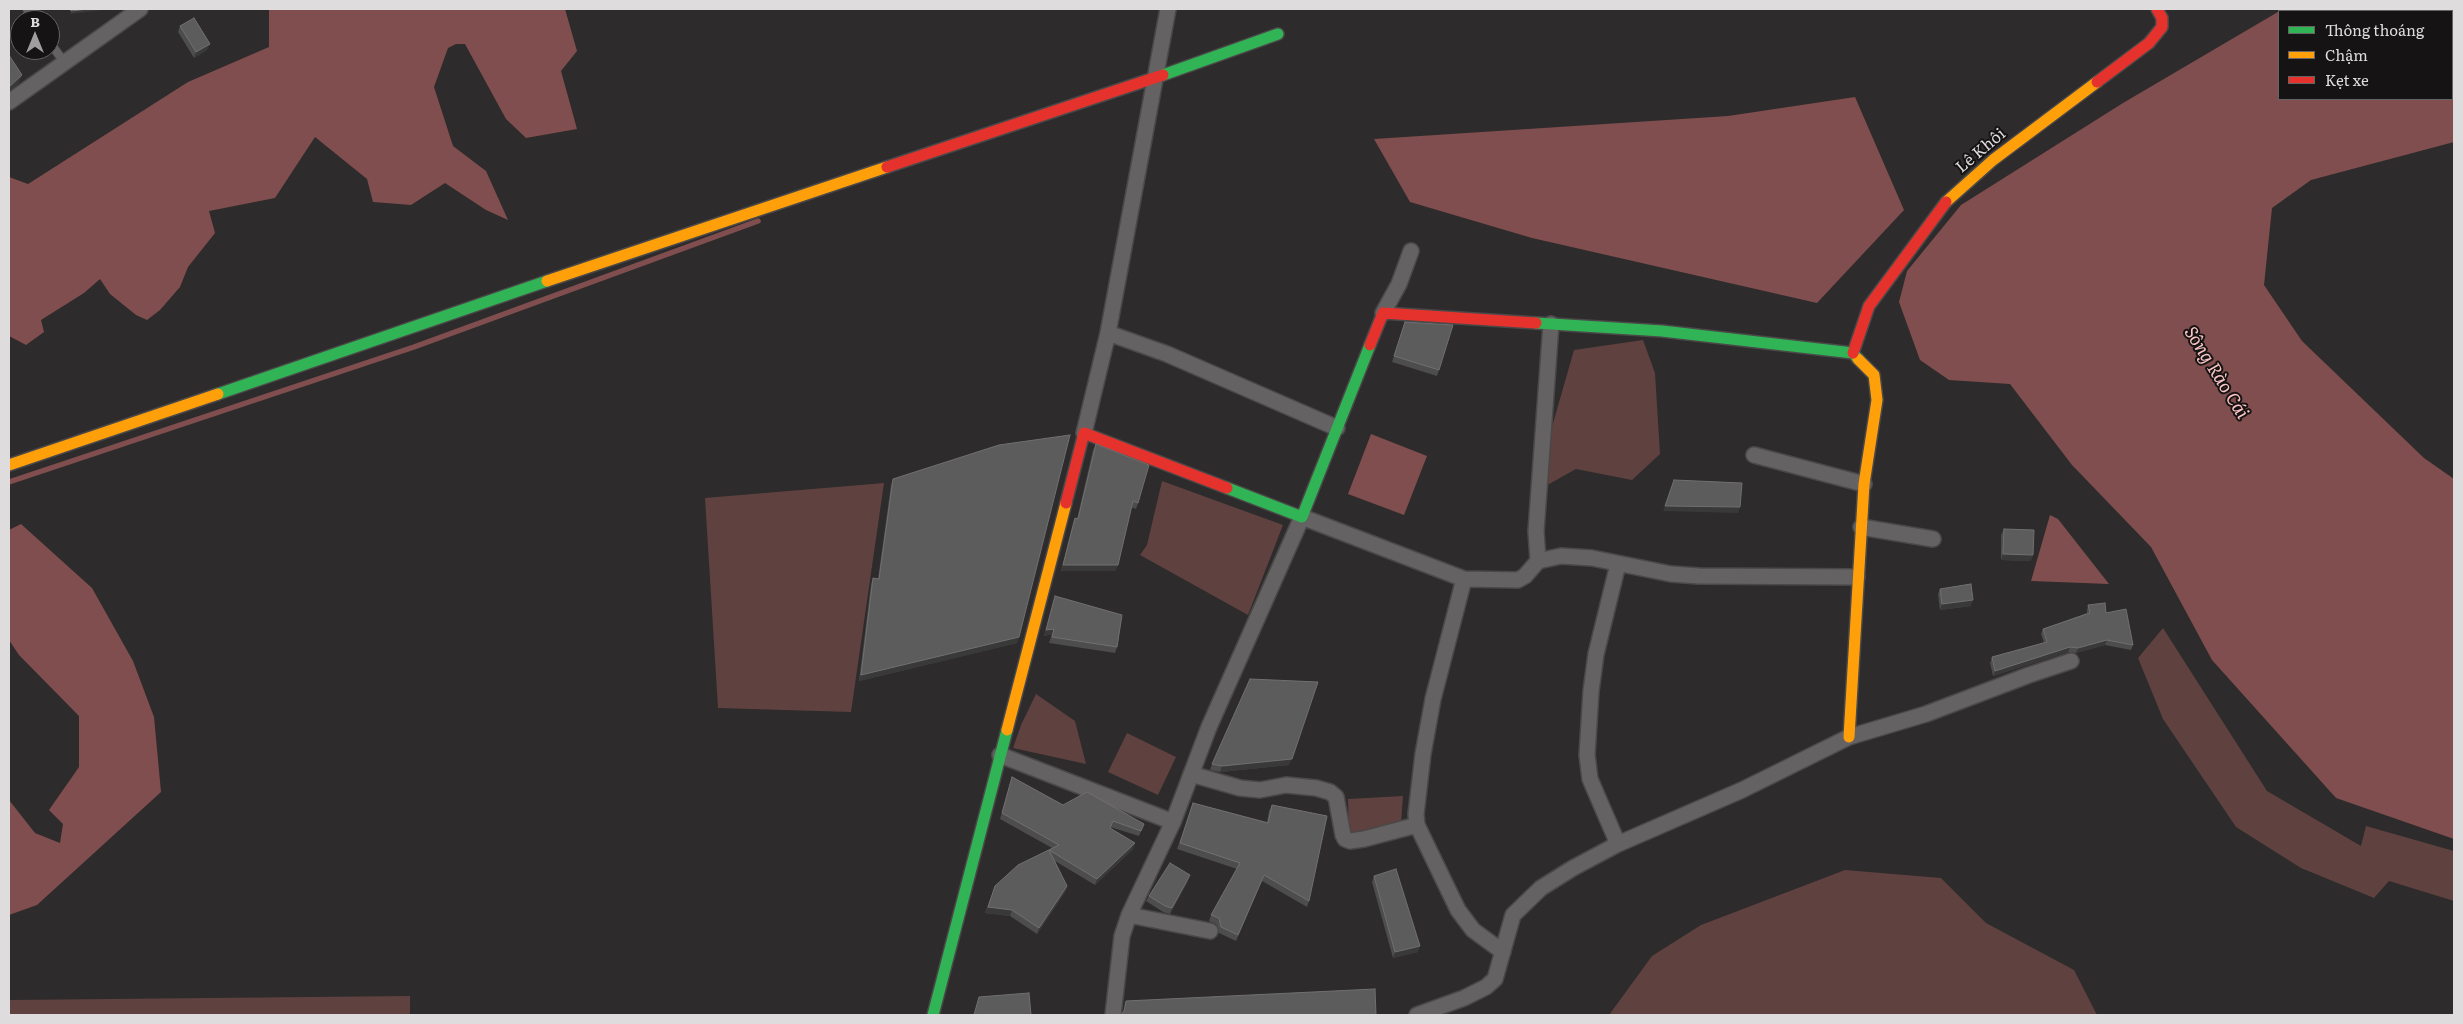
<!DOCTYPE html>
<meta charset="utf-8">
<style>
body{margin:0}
#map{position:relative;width:2463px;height:1024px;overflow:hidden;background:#2d2b2b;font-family:Literata,serif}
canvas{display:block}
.frame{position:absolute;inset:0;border:10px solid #dedcdc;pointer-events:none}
.legend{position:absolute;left:2278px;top:10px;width:175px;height:90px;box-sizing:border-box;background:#151313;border:1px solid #656363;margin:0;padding:6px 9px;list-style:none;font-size:15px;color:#dedcdc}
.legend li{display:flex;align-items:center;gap:10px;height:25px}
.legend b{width:25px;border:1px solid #656363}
.north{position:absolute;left:10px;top:10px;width:50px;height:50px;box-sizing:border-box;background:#151313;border:1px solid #656363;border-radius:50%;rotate:0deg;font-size:14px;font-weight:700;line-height:20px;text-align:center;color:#dedcdc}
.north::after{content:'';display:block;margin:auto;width:18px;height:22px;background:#a09e9e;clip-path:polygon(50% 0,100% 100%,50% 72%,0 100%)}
</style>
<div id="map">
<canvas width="2463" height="1024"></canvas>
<div class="frame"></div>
<ul class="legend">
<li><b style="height:6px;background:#30b455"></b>Thông thoáng</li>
<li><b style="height:6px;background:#ff9f0a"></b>Chậm</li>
<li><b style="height:6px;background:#e5322d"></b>Kẹt xe</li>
</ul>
<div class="north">B</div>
</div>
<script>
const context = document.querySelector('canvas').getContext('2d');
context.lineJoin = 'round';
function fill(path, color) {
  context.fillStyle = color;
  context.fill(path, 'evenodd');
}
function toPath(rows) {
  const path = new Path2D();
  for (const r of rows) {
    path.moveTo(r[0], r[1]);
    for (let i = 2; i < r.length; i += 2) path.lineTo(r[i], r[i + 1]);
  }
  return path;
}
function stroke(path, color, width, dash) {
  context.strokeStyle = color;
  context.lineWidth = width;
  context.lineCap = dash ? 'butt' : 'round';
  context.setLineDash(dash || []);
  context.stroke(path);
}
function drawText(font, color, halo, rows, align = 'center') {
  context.font = font + ' Literata,serif';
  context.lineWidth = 4;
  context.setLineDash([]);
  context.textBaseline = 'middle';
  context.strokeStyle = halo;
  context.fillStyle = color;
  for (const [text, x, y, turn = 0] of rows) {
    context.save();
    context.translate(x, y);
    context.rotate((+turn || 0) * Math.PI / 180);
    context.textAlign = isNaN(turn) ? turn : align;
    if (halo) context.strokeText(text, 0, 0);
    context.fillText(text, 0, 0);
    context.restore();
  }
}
fill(toPath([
 [1643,340,1655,373,1660,454,1632,480,1576,469,1533,493,1574,350],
 [1162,481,1283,525,1248,615,1140,555,1147,545],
 [884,483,851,712,718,708,705,498],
 [2163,628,2267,791,2361,846,2366,826,2454,851,2454,901,2389,881,2374,898,2301,868,2236,827,2163,719,2138,658],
 [1036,694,1075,721,1086,764,1013,748,1021,725],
 [1127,733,1176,757,1158,795,1108,772],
 [1403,796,1401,823,1349,833,1348,799],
 [1845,870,1941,878,1986,923,2074,970,2097,1015,1609,1015,1652,956,1701,925],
 [410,996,410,1015,9,1015,9,1000]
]), '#5f4140');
fill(toPath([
 [269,9,565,9,577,51,561,71,577,129,526,138,506,119,465,44,456,44,448,48,434,87,453,146,486,171,508,220,486,210,445,183,411,205,373,202,367,179,315,137,275,198,209,211,215,233,188,267,180,287,160,310,147,320,136,315,110,294,100,279,84,293,41,320,44,332,26,345,9,336,9,177,28,184,188,82,269,47],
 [2283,9,2454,9,2454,142,2311,180,2272,208,2264,285,2302,341,2424,458,2454,479,2454,839,2336,798,2212,660,2151,547,2072,465,2010,384,1949,380,1920,360,1899,302,1907,271,1961,205,2123,103],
 [2279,11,2452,11,2452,99,2279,99],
 [1855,97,1904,210,1817,303,1532,238,1410,202,1374,139,1728,116],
 [1371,434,1427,456,1404,515,1348,494],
 [2050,515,2058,519,2109,584,2031,581],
 [21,524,92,588,133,661,154,717,161,792,37,905,9,915,9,800,35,833,60,843,63,824,49,810,79,767,79,716,19,655,9,640,9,530]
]), '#804e4e');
stroke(toPath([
 [9,482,414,347,758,221]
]), '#804e4e', 5.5);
const lane = toPath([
 [27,9,33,20],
 [50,43,65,63]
]);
const street = toPath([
 [9,102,140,9],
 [1383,313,1399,284,1411,251],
 [1108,333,1167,354,1337,428],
 [1084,433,1108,333,1168,9],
 [1754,455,1864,484],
 [1861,527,1933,539],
 [1538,561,1536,531,1551,324],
 [1464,579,1433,699,1423,754,1416,814,1417,825,1458,910,1473,930,1503,952],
 [1000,755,1173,822],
 [1191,774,1240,788,1260,790,1286,785,1316,788,1330,792,1336,797,1343,835,1345,839,1350,841,1364,839,1417,825],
 [1618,844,1590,779,1587,755,1591,691,1596,654,1618,564],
 [1129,915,1210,931],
 [1113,1015,1122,936,1129,915,1173,822,1209,727,1302,517,1464,579,1518,580,1525,576,1538,561,1561,556,1592,558,1671,574,1699,576,1857,577],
 [1417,1015,1464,998,1486,987,1495,979,1513,915,1541,888,1573,868,1618,844,1742,790,1849,737,1926,714,2029,675,2071,661]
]);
const fast = toPath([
 [1163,75,1278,34],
 [1536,323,1662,331,1853,353,1858,359],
 [218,394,547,281],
 [1227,488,1302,517,1370,345],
 [933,1015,1007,730]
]);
const slow = toPath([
 [1946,202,1993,160,2097,82],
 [547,281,887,167],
 [9,465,218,394],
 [1007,730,1066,503],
 [1849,737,1864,484,1877,400,1874,375,1858,359]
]);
const jam = toPath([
 [2097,82,2149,43,2162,27,2162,18,2157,9],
 [887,167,1163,75],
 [1370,345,1383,313,1536,323],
 [1853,353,1869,306,1946,202],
 [1066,503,1084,433,1227,488]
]);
stroke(lane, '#4a4848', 10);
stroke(street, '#4a4848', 18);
stroke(fast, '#4a4848', 14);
stroke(slow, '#4a4848', 14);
stroke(jam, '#4a4848', 14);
stroke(lane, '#646262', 8);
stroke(street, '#646262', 15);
stroke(fast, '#30b455', 11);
stroke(slow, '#ff9f0a', 11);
stroke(jam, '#e5322d', 11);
fill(toPath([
 [180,26,207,50,194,58,178,32],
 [1405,322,1439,370,1437,376,1392,362],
 [1096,444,1138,503,1136,509,1131,507,1118,565,1115,571,1061,571,1073,524,1075,518,1077,519,1093,450],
 [893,479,1017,643,859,681,871,584,873,578,878,579,891,485],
 [2004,529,2031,561,2001,560,2001,535],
 [1940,589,1971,606,1940,610,1938,594],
 [1055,596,1117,647,1115,653,1049,643,1052,634,1044,636],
 [2088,605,2106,613,2133,645,2131,650,2105,645,2076,653,2068,652,1993,676,1990,663,1992,657,2044,643,2041,634,2043,629,2087,613,2087,610],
 [1212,764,1289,765,1220,772,1210,770],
 [1012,777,1063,805,1144,824,1139,836,1110,827,1110,828,1133,849,1095,885,1055,861,1067,886,1065,892,1037,934,1010,916,985,913,995,886,1052,848,1000,819],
 [1193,803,1267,822,1269,811,1272,805,1309,901,1307,907,1262,881,1236,941,1219,933,1216,924,1209,921,1211,915,1237,869,1177,849],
 [1374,876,1418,952,1393,958,1372,882],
 [1188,881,1170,914,1163,912,1146,901,1149,896]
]), '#4d4d4d');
fill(toPath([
 [88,9,111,9,70,14,71,11],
 [210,44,207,50,194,58,196,52],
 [22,75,19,83,9,92,9,87],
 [1665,506,1740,507,1738,513,1663,511],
 [2003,554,2033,555,2031,561,2001,560],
 [1063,565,1118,565,1115,571,1061,571],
 [1973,600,1971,606,1940,610,1942,604],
 [1054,629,1052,634,1044,636,1046,630],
 [1019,637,1017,643,859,681,861,675],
 [2107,640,2105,645,2076,653,2078,648],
 [2070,647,2068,652,1993,676,1995,671],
 [1292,759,1289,765,1220,772,1222,766],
 [1135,843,1133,849,1095,885,1097,879],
 [1190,875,1188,881,1170,914,1172,908],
 [1067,886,1065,892,1037,934,1039,928],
 [988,907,1012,910,1010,916,985,913],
 [1420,946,1418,952,1393,958,1395,952]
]), '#3a3939');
const building = toPath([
 [70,9,88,9,71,11,70,9],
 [194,18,210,44,196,52,180,26,194,18],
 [9,55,22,75,9,87,9,55],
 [1405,322,1453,325,1439,370,1394,356,1405,322],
 [1070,435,1019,637,861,675,873,578,879,579,893,479,999,445,1070,435],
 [1096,444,1149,465,1138,503,1133,501,1118,565,1063,565,1075,518,1078,519,1096,444],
 [1674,480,1742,483,1740,507,1665,506,1674,480],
 [2004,529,2034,530,2033,555,2003,554,2004,529],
 [1971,584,1973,600,1942,604,1940,589,1971,584],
 [1055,596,1122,615,1117,647,1052,637,1054,629,1046,630,1055,596],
 [2105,603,2106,613,2126,609,2133,645,2107,640,2078,648,2070,647,1995,671,1992,657,2047,642,2043,629,2090,613,2088,605,2105,603],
 [1250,679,1318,682,1292,759,1222,766,1212,764,1250,679],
 [1012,777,1063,805,1087,792,1144,824,1141,831,1113,821,1110,828,1135,843,1097,879,1049,850,1067,886,1039,928,1012,910,988,907,995,886,1018,865,1059,845,1002,813,1012,777],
 [1193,803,1268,823,1272,805,1327,816,1309,901,1264,875,1238,935,1221,927,1219,918,1211,915,1240,863,1180,843,1193,803],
 [1170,863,1190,875,1172,908,1165,906,1149,896,1170,863],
 [1396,869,1420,946,1395,952,1374,876,1396,869],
 [1375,989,1376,1015,1121,1015,1124,1011,1126,1001,1375,989],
 [1029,993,1031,1015,974,1015,979,997,1029,993]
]);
fill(building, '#5d5c5c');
stroke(building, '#717070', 1);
drawText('16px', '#dedcdc', '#151313', [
 ["Lê Khôi",1981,151,-40]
]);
drawText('italic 18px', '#fcc6c5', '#151313', [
 ["Sông Rào Cái",2216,373,58]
]);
</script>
